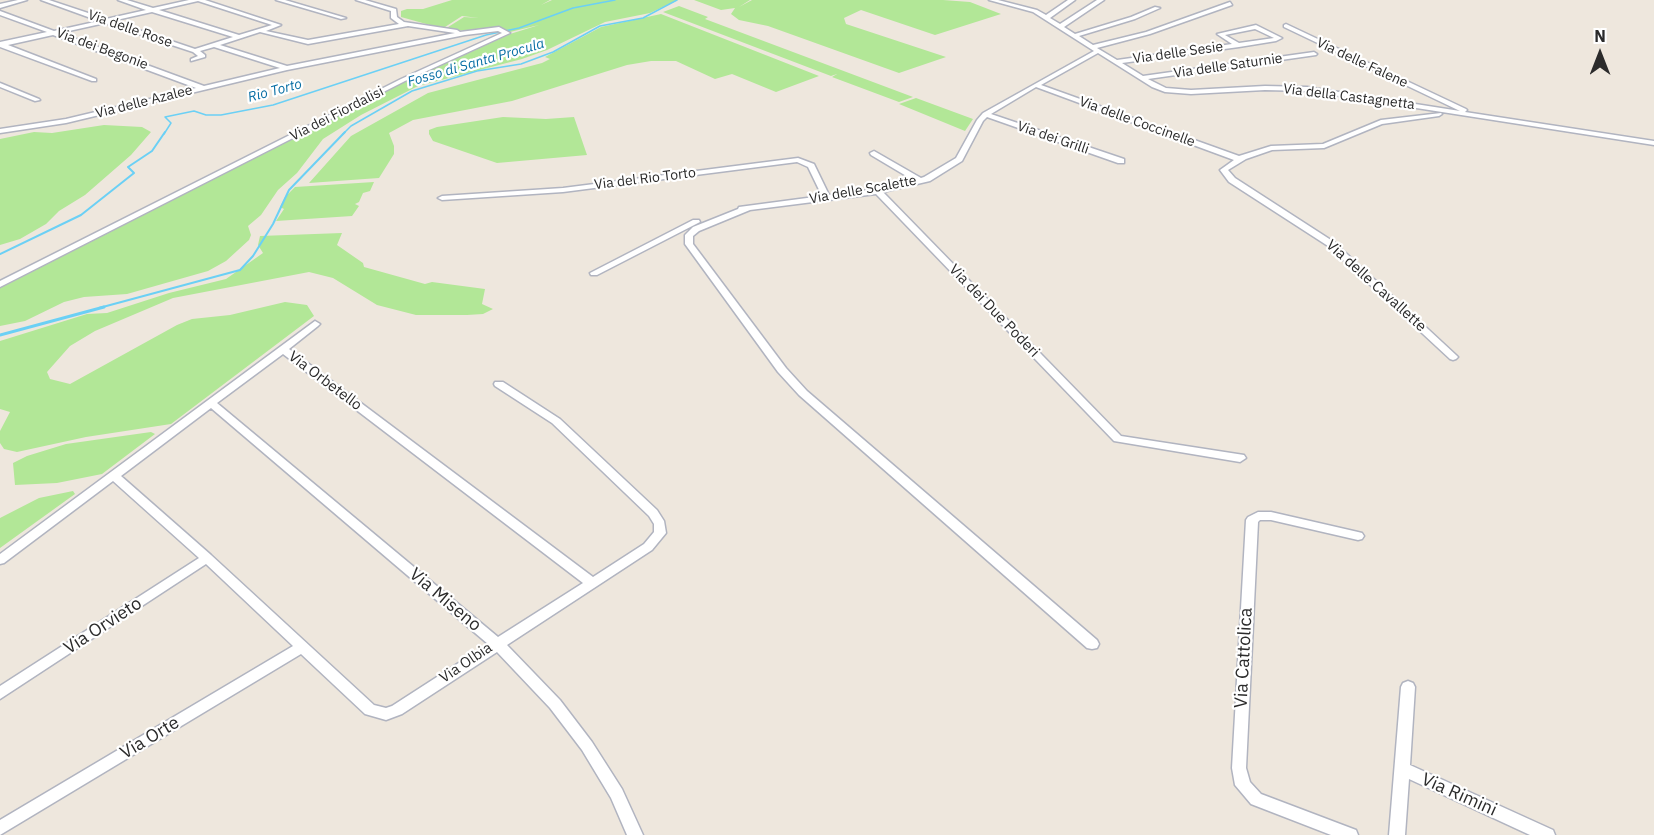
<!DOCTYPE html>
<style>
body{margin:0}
#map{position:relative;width:1654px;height:835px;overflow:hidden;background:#eee7dd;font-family:"IBM Plex Sans",sans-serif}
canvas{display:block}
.north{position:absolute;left:1570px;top:24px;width:60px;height:60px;-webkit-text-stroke:4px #fff;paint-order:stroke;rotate:0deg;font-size:16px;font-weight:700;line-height:24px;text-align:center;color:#2b2b2b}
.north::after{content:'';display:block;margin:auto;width:21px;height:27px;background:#2b2b2b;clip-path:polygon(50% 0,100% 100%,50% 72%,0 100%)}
</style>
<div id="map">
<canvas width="1654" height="835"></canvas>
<div class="north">N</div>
</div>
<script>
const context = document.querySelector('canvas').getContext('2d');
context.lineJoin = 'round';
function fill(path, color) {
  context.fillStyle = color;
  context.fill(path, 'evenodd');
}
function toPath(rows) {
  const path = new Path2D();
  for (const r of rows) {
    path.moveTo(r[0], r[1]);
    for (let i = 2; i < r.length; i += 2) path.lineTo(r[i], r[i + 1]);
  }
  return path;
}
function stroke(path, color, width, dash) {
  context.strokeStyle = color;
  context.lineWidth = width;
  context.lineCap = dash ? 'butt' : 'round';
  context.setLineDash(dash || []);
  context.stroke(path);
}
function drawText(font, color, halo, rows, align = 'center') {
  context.font = font + ' "IBM Plex Sans",sans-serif';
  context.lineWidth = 4.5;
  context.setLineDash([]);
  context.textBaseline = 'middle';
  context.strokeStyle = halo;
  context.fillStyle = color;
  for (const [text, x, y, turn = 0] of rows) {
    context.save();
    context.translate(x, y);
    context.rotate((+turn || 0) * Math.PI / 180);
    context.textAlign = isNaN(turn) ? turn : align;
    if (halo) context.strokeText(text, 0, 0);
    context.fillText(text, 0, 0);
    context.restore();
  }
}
fill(toPath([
 [452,0,550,0,541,5,552,0,678,0,650,13,605,22,547,50,522,59,418,86,361,115,323,139,297,173,278,190,261,215,248,226,251,235,249,240,226,261,208,271,127,294,84,297,64,302,25,321,0,326,0,288,400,84,510,34,539,25,510,32,500,28,466,31,445,29,464,17,479,18,462,16,445,27,437,27,401,17,401,11,407,9,423,9],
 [694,0,750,0,739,7,752,0,943,0,970,2,1001,14,935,35,861,10,844,18,846,24,946,57,899,73,768,26,739,20,731,14,735,8,721,10],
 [679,6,708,17,705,19,913,97,899,102,832,77,837,74,831,76,663,12],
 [661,14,819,76,776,92,732,74,715,79,676,61,651,61,627,65,512,101,413,120,389,133,394,146,394,154,379,178,309,183,351,136,428,93,542,63,550,59,545,57,601,27],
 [916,98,973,119,965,131,899,104],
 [503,117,546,119,574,117,587,155,497,163,433,141,429,134,429,130,437,127],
 [104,125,142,127,151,132,131,155,85,195,59,211,46,224,20,239,0,245,0,139,34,132,52,133],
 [374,182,370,191,363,193,359,202,355,204,359,206,352,216,276,221,284,209,280,207,285,197,295,187],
 [342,233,337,245,363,263,364,267,425,284,432,282,485,289,482,304,493,309,483,314,467,315,416,315,377,305,333,278,309,272,173,298,95,331,70,346,47,372,50,379,70,384,177,325,192,319,230,315,285,302,307,305,314,316,171,424,86,437,17,452,4,449,0,443,0,431,10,412,0,409,0,341,87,314,107,313,169,293,226,279,263,253,258,245,260,236],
 [151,432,155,434,102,474,57,483,15,485,13,463,27,456,66,444],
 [73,491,75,494,0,548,0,518,39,498]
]), '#b2e797');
stroke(toPath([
 [164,134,171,123,165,117,194,111,206,115,221,115,273,105,486,35,519,28,573,8,615,0],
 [343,134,351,126,412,91,477,71,521,64,553,52,600,26,643,18,677,0]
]), '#6bd0f5', 1.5);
stroke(toPath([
 [0,254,81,215,134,173,128,167,152,151,165,132],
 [99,308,240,270,253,256,273,224,289,190,345,132]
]), '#6bd0f5', 2);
stroke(toPath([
 [0,335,104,307]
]), '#6bd0f5', 3);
const minor = toPath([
 [18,0,27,0,0,8,0,4,18,0],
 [41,0,49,0,106,19,146,10,118,0,127,0,153,8,189,0,205,0,281,25,266,31,308,40,399,24,391,18,391,11,356,0,365,0,396,9,397,17,404,22,457,30,460,32,499,27,510,33,405,81,0,287,0,281,401,79,502,33,498,31,465,35,287,70,66,123,0,133,0,129,66,119,196,88,53,35,8,45,96,79,96,81,92,81,0,47,0,42,47,32,0,15,0,11,54,31,99,21,41,0],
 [198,1,272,25,239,35,159,10,198,1],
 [152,12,233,37,195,49,112,21,152,12],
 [105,23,193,52,198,56,191,59,191,61,205,57,205,55,200,51,214,47,280,68,204,86,60,33,105,23],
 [408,26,455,33,287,66,220,45,260,32,308,44,408,26],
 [276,0,285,0,346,18,341,19,276,0],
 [989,0,998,0,1037,10,1046,15,1068,0,1075,0,1050,18,1060,24,1097,0,1104,0,1064,27,1075,34,1131,17,1155,7,1160,8,1135,19,1079,36,1093,45,1146,32,1230,2,1232,5,1150,34,1097,48,1117,60,1232,44,1217,34,1256,25,1282,38,1276,41,1239,47,1122,63,1143,76,1314,52,1317,54,1316,55,1148,79,1166,88,1191,90,1265,86,1307,87,1460,111,1284,27,1284,25,1286,24,1466,109,1467,110,1465,112,1654,141,1654,145,1307,91,1265,90,1191,94,1165,92,1152,87,1098,53,1041,85,1239,156,1271,146,1323,144,1381,120,1441,113,1442,114,1439,116,1382,124,1324,148,1272,150,1246,159,1228,170,1235,178,1334,242,1456,355,1458,357,1456,359,1453,360,1450,359,1328,246,1229,182,1220,170,1234,160,1036,87,991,114,1124,159,1124,163,1118,163,987,117,983,121,962,161,930,181,883,192,1121,436,1244,455,1246,458,1240,462,1114,441,876,194,750,210,699,231,693,236,693,244,786,368,807,391,1097,640,1099,644,1097,648,1092,649,1087,648,799,395,778,372,685,244,685,235,693,227,738,209,739,207,822,196,808,167,797,162,563,192,442,200,438,198,442,196,563,188,798,158,814,164,829,195,878,189,913,180,871,155,870,153,874,151,921,178,924,177,956,158,977,120,983,113,1094,51,1033,12,989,0],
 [1255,29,1274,38,1239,43,1225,35,1255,29],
 [0,83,39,99,40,100,35,101,0,87,0,83],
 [693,220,699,220,700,222,597,275,591,275,590,273,693,220],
 [315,321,320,324,318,326,289,349,593,577,644,544,654,532,654,524,649,516,552,423,495,386,494,384,495,382,503,382,560,419,657,510,664,521,666,533,652,550,507,645,560,700,592,742,622,789,643,835,627,835,611,798,582,750,550,708,497,652,402,714,386,720,365,714,301,654,0,835,0,820,293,646,206,564,0,699,0,686,199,558,113,481,4,563,0,564,0,554,315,321],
 [283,354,583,583,498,637,217,403,283,354],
 [211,408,488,644,392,706,386,708,374,705,211,555,121,476,211,408],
 [1258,512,1271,512,1358,532,1362,533,1364,536,1362,539,1358,540,1271,520,1260,520,1258,522,1246,768,1250,782,1261,794,1356,830,1358,835,1331,835,1251,804,1235,785,1232,768,1246,520,1248,517,1258,512],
 [1408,681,1413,683,1415,687,1410,765,1553,830,1555,835,1530,835,1409,779,1405,835,1389,835,1401,687,1403,683,1408,681]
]);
stroke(minor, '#b1b4c0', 3);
fill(minor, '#fff');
drawText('14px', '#2b2b2b', '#fff', [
 ["Via delle Rose",130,29,19],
 ["Via dei Begonie",102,49,20],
 ["Via delle Sesie",1178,53,-8],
 ["Via delle Falene",1362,63,25],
 ["Via delle Saturnie",1228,66,-8],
 ["Via della Castagnetta",1349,97,7],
 ["Via delle Azalee",144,102,-14],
 ["Via dei Fiordalisi",337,114,-27],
 ["Via delle Coccinelle",1137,122,20],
 ["Via dei Grilli",1053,138,19],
 ["Via del Rio Torto",645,179,-7],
 ["Via delle Scalette",863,190,-10]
]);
drawText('italic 14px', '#076ea4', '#fff', [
 ["Fosso di Santa Procula",476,63,-16],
 ["Rio Torto",275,91,-15]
]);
drawText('15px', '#2b2b2b', '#fff', [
 ["Via delle Cavallette",1376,286,42],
 ["Via dei Due Poderi",994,311,46],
 ["Via Orbetello",325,381,37],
 ["Via Olbia",466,663,-34]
]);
drawText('18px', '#2b2b2b', '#fff', [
 ["Via Miseno",445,600,40],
 ["Via Orvieto",103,626,-33],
 ["Via Cattolica",1244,658,-87],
 ["Via Orte",150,738,-31],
 ["Via Rimini",1459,795,24]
]);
</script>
